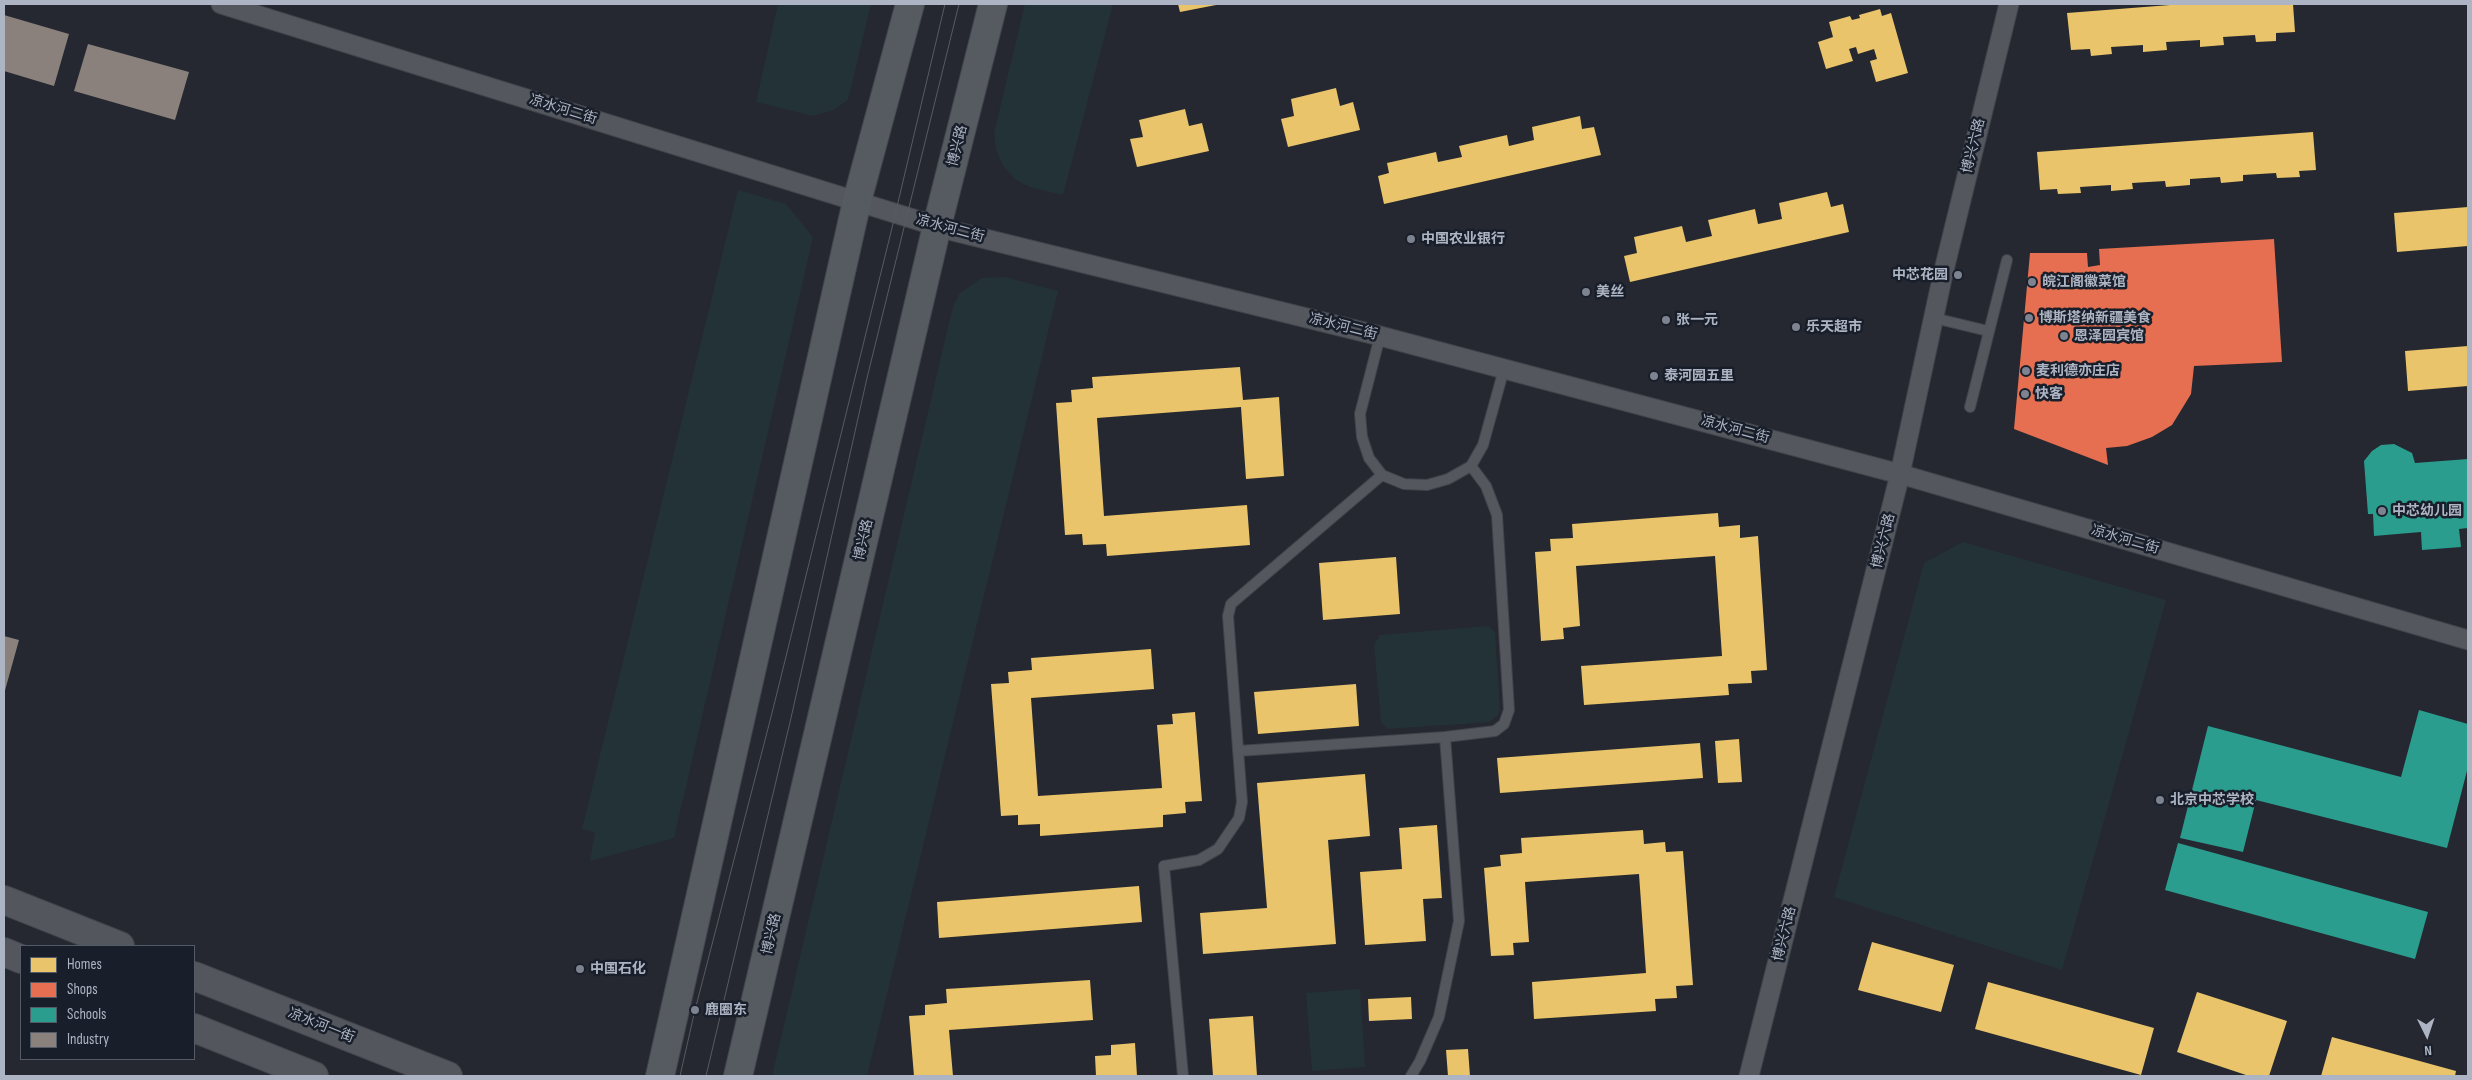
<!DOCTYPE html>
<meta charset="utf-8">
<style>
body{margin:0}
#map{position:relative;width:2472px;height:1080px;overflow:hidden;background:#252830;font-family:"Sofia Sans Condensed",sans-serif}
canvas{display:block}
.frame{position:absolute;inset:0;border:5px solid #adb4c3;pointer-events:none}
.legend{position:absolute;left:20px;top:945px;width:175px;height:115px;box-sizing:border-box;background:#191f2a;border:1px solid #545b67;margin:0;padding:6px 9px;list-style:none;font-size:15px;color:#adb4c3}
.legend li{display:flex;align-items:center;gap:10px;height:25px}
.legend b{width:25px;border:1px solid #545b67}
.north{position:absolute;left:2402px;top:1010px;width:50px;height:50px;-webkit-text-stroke:4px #191f2a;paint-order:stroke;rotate:176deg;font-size:14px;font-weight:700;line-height:20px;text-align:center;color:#adb4c3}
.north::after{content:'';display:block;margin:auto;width:18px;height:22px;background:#adb4c3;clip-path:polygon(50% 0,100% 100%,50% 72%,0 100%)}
</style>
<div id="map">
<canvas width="2472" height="1080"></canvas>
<div class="frame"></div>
<ul class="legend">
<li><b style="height:14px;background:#e9c46a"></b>Homes</li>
<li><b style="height:14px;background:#e76f51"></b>Shops</li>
<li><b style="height:14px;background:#2a9d8f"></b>Schools</li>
<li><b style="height:14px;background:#8a817c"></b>Industry</li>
</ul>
<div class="north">N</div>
</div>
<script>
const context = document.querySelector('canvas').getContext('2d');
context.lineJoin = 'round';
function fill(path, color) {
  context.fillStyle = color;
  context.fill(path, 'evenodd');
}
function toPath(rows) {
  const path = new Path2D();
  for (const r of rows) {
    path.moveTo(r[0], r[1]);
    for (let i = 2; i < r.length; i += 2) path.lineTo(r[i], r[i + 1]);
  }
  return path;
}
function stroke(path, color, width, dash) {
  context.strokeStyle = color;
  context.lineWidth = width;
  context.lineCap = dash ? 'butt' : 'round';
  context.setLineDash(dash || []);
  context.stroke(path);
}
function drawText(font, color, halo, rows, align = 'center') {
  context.font = font + ' "Sofia Sans Condensed","Noto Sans SC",sans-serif';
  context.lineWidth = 5;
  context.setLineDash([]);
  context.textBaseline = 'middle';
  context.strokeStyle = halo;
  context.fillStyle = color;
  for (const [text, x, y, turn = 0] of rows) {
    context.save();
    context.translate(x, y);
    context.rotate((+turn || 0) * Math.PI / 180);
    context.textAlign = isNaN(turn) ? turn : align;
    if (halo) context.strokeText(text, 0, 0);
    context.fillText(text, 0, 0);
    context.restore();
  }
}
fill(toPath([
 [778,4,871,4,848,100,833,110,813,116,756,102],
 [1025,4,1113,4,1063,195,1030,187,1016,180,1003,166,996,150,994,133],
 [738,190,786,204,813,237,674,838,590,861,595,832,582,829],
 [1005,277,1058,291,867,1076,772,1076,953,306,960,293,982,278],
 [1963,542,2166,600,2062,970,1834,897,1924,563],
 [1488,626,1495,632,1500,711,1497,716,1489,722,1387,729,1381,722,1374,645,1380,635],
 [1360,989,1365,1067,1312,1071,1306,993]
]), '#233236');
fill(toPath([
 [1178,4,1216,4,1216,5,1180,12],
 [2183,4,2293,4,2295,32,2276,33,2276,41,2256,42,2255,35,2223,37,2224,45,2200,47,2200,40,2166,42,2167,50,2143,52,2143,45,2111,47,2112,54,2091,56,2090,49,2071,50,2067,13],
 [1880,9,1882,16,1891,13,1908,73,1876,82,1870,61,1877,59,1874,49,1858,54,1856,47,1849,49,1853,61,1826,69,1818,42,1833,37,1829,22,1850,16,1852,20,1860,18,1859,15],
 [1336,88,1340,106,1353,102,1360,130,1288,147,1281,119,1294,116,1291,99],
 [1185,109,1189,126,1202,123,1209,151,1137,167,1130,139,1143,137,1139,120],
 [1580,116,1582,129,1594,127,1601,155,1384,204,1378,176,1389,173,1387,163,1436,152,1438,162,1462,157,1459,146,1507,135,1509,146,1534,140,1532,127],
 [2313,132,2316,170,2299,171,2300,177,2277,178,2276,173,2243,175,2243,181,2221,183,2220,177,2190,179,2190,185,2166,187,2165,181,2132,183,2133,189,2111,191,2111,185,2080,187,2081,193,2058,194,2057,189,2040,190,2037,152],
 [1827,192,1831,207,1843,204,1849,232,1630,282,1624,256,1637,253,1634,237,1682,226,1686,242,1712,236,1708,220,1755,209,1758,224,1782,219,1779,203],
 [2468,207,2468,246,2397,252,2394,213],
 [2468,346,2468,386,2408,391,2405,351],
 [1240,367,1243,400,1279,397,1284,476,1246,479,1241,407,1097,418,1104,516,1247,505,1250,545,1107,556,1106,544,1083,545,1082,534,1065,535,1056,403,1072,402,1071,390,1093,388,1092,377],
 [1718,513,1719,527,1740,525,1740,538,1758,536,1767,670,1751,671,1752,683,1728,684,1729,695,1584,705,1581,666,1722,656,1715,556,1576,566,1580,626,1563,628,1564,639,1541,641,1535,552,1551,551,1550,539,1573,538,1572,524],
 [1396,557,1400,614,1323,620,1319,563],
 [1151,649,1154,689,1031,698,1038,796,1162,788,1157,725,1173,724,1172,714,1195,712,1202,801,1185,802,1186,813,1163,815,1163,827,1040,836,1040,824,1018,825,1018,815,1001,816,991,684,1009,683,1008,672,1032,670,1031,658],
 [1356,684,1359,726,1258,734,1254,692],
 [1739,739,1742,782,1718,783,1715,741],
 [1700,743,1703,778,1500,793,1497,758],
 [1365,774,1370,836,1328,840,1336,944,1203,954,1200,913,1267,908,1257,783],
 [1437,825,1442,898,1423,899,1426,941,1365,945,1360,872,1402,869,1399,828],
 [1643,830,1644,844,1665,842,1666,852,1683,851,1693,985,1676,986,1677,998,1655,999,1656,1011,1534,1019,1532,982,1646,973,1639,874,1525,882,1529,942,1513,943,1514,955,1491,956,1484,868,1501,866,1500,855,1522,853,1521,838],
 [1139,886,1142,922,939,938,937,902],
 [1872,942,1954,965,1941,1012,1858,990],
 [1090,980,1093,1020,949,1030,953,1076,914,1076,909,1016,925,1015,925,1005,947,1003,946,989],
 [1988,982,2154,1028,2141,1075,1975,1029],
 [2197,992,2287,1021,2269,1076,2249,1076,2177,1052],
 [1411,997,1412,1019,1369,1021,1368,999],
 [1253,1016,1257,1076,1213,1076,1209,1019],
 [2332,1037,2456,1071,2455,1076,2321,1076],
 [1135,1043,1137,1076,1096,1076,1095,1056,1111,1055,1111,1045],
 [1468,1049,1470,1076,1448,1076,1446,1050]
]), '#e9c46a');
fill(toPath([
 [2274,239,2282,362,2194,366,2191,394,2172,425,2152,437,2127,446,2106,448,2108,465,2014,429,2030,253,2087,253,2088,267,2100,265,2099,249]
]), '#e76f51');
fill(toPath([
 [2394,444,2412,453,2415,463,2468,459,2468,528,2459,529,2461,547,2422,550,2421,532,2374,536,2373,514,2368,514,2364,461,2372,451,2381,445],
 [2419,710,2468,724,2468,767,2447,848,2256,800,2243,852,2180,838,2208,726,2401,777],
 [2178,843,2428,912,2415,959,2165,890]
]), '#2a9d8f');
fill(toPath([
 [4,15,69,34,54,86,4,71],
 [88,44,189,72,175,120,74,91],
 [4,636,19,640,4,694]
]), '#8a817c');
const service = toPath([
 [1934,318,1988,331],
 [1380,336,1360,414,1362,437,1369,458,1382,475,1404,484,1427,485,1448,479,1471,466,1483,445,1504,369],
 [1970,407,2007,260],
 [1238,751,1445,737],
 [1183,1076,1164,866,1199,860,1218,849,1239,818,1242,802,1228,616,1231,604,1382,475],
 [1411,1076,1420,1061,1439,1017,1459,921,1445,737,1495,731,1504,724,1509,710,1497,515,1486,486,1471,466]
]);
const minor = toPath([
 [221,4,949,230,1380,336,1900,474,2468,640],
 [1749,1076,1900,474,1943,274,2009,4]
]);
const secondary = toPath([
 [4,900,120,946],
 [4,952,21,959],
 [194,976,448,1076],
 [194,1028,314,1076]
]);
const primary = toPath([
 [660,1076,857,201,910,4],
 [738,1076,937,226,993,4]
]);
stroke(service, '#41434a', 12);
stroke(minor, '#41434a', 21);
stroke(secondary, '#42454d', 30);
stroke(primary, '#42454d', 30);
stroke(service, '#54575e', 10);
stroke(minor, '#54575e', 19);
stroke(secondary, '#53565d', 28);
stroke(primary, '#565a61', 28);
stroke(toPath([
 [680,1076,695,1010,772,713,891,232,945,4],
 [706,1076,791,718,867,378,959,4]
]), '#575b62', 1);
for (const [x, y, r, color] of [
 [1411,239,5,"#7d8390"],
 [1958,275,5,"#7d8390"],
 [2032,282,5,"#7d8390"],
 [1586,292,5,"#7d8390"],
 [2029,318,5,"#7d8390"],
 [1666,320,5,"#7d8390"],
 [1796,327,5,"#7d8390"],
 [2064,336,5,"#7d8390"],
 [2026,371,5,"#7d8390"],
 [1654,376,5,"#7d8390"],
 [2025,394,5,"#7d8390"],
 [2382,511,5,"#7d8390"],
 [2160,800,5,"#7d8390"],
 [580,969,5,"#7d8390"],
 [695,1010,5,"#7d8390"]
]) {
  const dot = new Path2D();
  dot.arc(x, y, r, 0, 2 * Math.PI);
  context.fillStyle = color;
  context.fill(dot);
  stroke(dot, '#191f2a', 2);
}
drawText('14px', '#adb4c3', '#191f2a', [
 ["凉水河二街",563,110,17],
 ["博兴路",958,146,-76],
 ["博兴六路",1974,146,-76],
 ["凉水河二街",950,229,15],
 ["凉水河二街",1343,327,14],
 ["凉水河二街",1735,430,15],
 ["博兴路",864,540,-77],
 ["凉水河二街",2125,540,16],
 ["博兴六路",1884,541,-76],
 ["博兴路",772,934,-77],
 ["博兴六路",1785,934,-76],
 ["凉水河一街",321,1026,22]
]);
drawText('bold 14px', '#adb4c3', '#191f2a', [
 ["中国农业银行",1421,239],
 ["中芯花园",1948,275,"right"],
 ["皖江阁徽菜馆",2042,282],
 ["美丝",1596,292],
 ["博斯塔纳新疆美食",2039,318],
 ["张一元",1676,320],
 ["乐天超市",1806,327],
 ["恩泽园宾馆",2074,336],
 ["麦利德亦庄店",2036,371],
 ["泰河园五里",1664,376],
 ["快客",2035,394],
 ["中芯幼儿园",2392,511],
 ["北京中芯学校",2170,800],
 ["中国石化",590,969],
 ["鹿圈东",705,1010]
], 'left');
</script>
